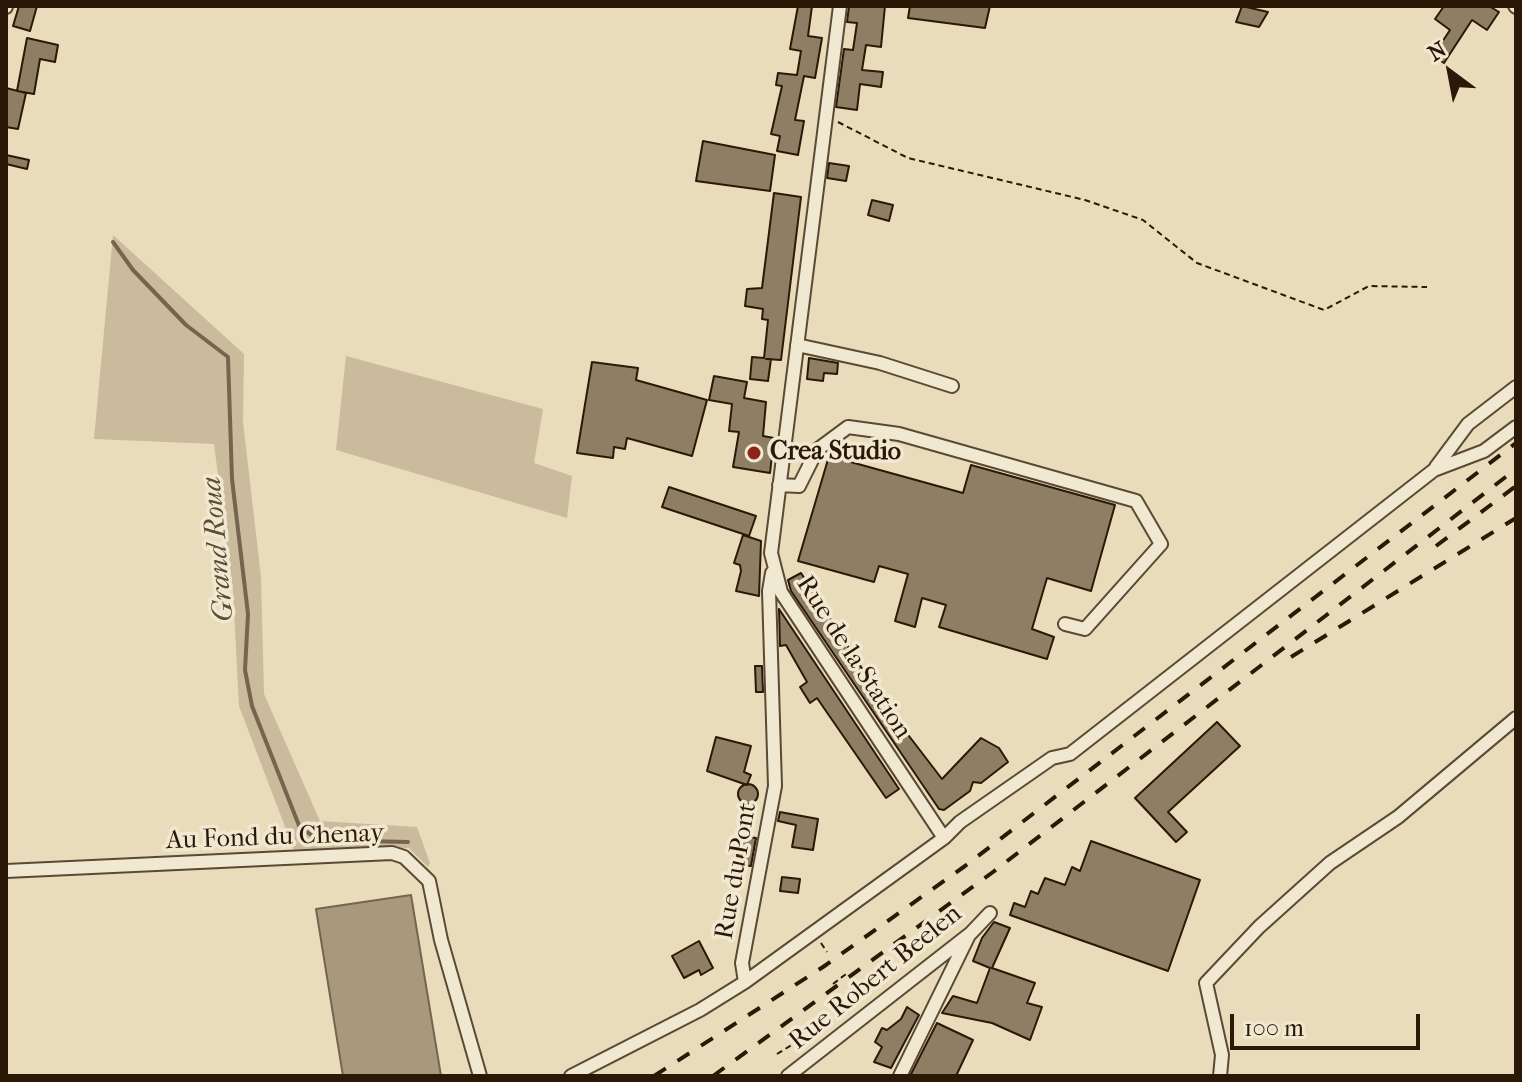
<!DOCTYPE html>
<style>
body{margin:0}
#map{position:relative;width:1522px;height:1082px;overflow:hidden;background:#e9dcba;font-family:"IM FELL French Canon",serif}
canvas{display:block}
.frame{position:absolute;inset:0;border:8px solid #2b1807;pointer-events:none}
.north{position:absolute;left:1410px;top:32px;width:80px;height:80px;-webkit-text-stroke:6px #f1e8d2;paint-order:stroke;rotate:328deg;font-size:22px;font-weight:700;line-height:32px;text-align:center;color:#2b1807}
.north::after{content:'';display:block;margin:auto;width:28px;height:36px;background:#2b1807;clip-path:polygon(50% 0,100% 100%,50% 72%,0 100%)}
.scale{position:absolute;left:1230px;top:1014px;width:190px;height:36px;box-sizing:border-box;border:4px solid #2b1807;border-top:0;padding-left:10px;font-size:24px;line-height:28px;white-space:nowrap;color:#2b1807;-webkit-text-stroke:6px #f1e8d2;paint-order:stroke}
</style>
<div id="map">
<canvas width="1522" height="1082"></canvas>
<div class="frame"></div>
<div class="north">N</div>
<div class="scale">100 m</div>
</div>
<script>
const context = document.querySelector('canvas').getContext('2d');
context.lineJoin = 'round';
function fill(path, color) {
  context.fillStyle = color;
  context.fill(path, 'evenodd');
}
function toPath(rows) {
  const path = new Path2D();
  for (const r of rows) {
    if (r.length === 3) {
      path.moveTo(r[0] + r[2], r[1]);
      path.arc(r[0], r[1], r[2], 0, 2 * Math.PI);
      continue;
    }
    path.moveTo(r[0], r[1]);
    for (let i = 2; i < r.length; i += 2) path.lineTo(r[i], r[i + 1]);
  }
  return path;
}
function stroke(path, color, width, dash) {
  context.strokeStyle = color;
  context.lineWidth = width;
  context.lineCap = dash ? 'butt' : 'round';
  context.setLineDash(dash || []);
  context.stroke(path);
}
function drawText(font, color, halo, rows, align = 'center') {
  context.font = font + ' "IM FELL French Canon",serif';
  context.lineWidth = 7;
  context.setLineDash([]);
  context.textBaseline = 'middle';
  context.strokeStyle = halo;
  context.fillStyle = color;
  for (const [text, x, y, turn = 0] of rows) {
    context.save();
    context.translate(x, y);
    context.rotate((+turn || 0) * Math.PI / 180);
    context.textAlign = isNaN(turn) ? turn : align;
    if (halo) context.strokeText(text, 0, 0);
    context.fillText(text, 0, 0);
    context.restore();
  }
}
fill(toPath([
 [113,235,244,354,243,422,261,577,264,694,320,821,417,827,430,863,428,867,409,848,295,853,239,706,233,591,214,444,94,439],
 [346,356,543,409,534,463,572,476,567,518,336,450]
]), '#c9bb9c');
const water = toPath([
 [411,895,441,1076,343,1076,316,909,411,895]
]);
fill(water, '#a8997d');
stroke(water, '#76654e', 2);
stroke(toPath([
 [113,242,133,270,186,325,228,357,232,479,248,614,245,670,252,706,300,828,320,840,408,842]
]), '#76654e', 4);
const building = toPath([
 [19,6,37,6,30,31,13,26,19,6],
 [798,6,812,6,808,36,822,38,815,78,804,76,795,120,804,121,798,155,777,151,780,136,771,134,782,86,776,85,778,73,797,75,801,51,790,49,798,6],
 [849,6,885,6,881,47,866,45,862,70,883,72,881,87,860,84,857,110,836,107,844,49,853,50,857,23,847,22,849,6],
 [910,6,990,6,985,28,908,18,910,6],
 [1242,6,1268,12,1259,27,1236,22,1242,6],
 [1444,6,1489,6,1499,12,1487,30,1472,20,1444,63,1433,56,1450,30,1435,19,1444,6],
 [27,38,58,45,55,62,40,59,34,94,17,91,27,38],
 [6,88,26,93,18,129,6,127,6,88],
 [703,141,775,155,770,191,696,181,703,141],
 [6,155,29,160,27,169,6,164,6,155],
 [829,163,849,166,846,181,827,178,829,163],
 [774,193,801,197,781,360,766,359,771,359,768,381,750,379,752,357,764,358,768,320,762,319,763,309,745,306,747,289,762,288,774,193],
 [872,200,893,205,889,221,868,215,872,200],
 [809,358,838,363,837,374,824,373,823,381,807,379,809,358],
 [592,362,638,368,636,380,707,400,692,456,627,438,625,449,614,447,613,458,577,453,592,362],
 [714,376,747,382,744,398,766,402,763,436,774,438,770,473,733,467,739,432,729,431,732,404,709,400,714,376],
 [829,456,963,493,971,465,1115,505,1091,591,1047,578,1032,629,1054,637,1047,659,939,627,946,605,922,598,915,627,895,621,908,574,879,566,874,582,798,561,829,456],
 [669,487,756,516,749,536,662,507,669,487],
 [743,535,761,541,759,596,736,591,741,571,740,565,734,563,743,535],
 [801,573,886,706,942,779,981,738,999,748,1008,762,981,783,973,782,970,791,944,810,939,809,791,591,788,580,801,573],
 [779,609,899,789,886,798,817,698,810,703,800,687,807,682,786,645,780,646,779,609],
 [755,666,762,666,763,692,756,692,755,666],
 [1217,722,1240,746,1168,812,1187,832,1176,842,1135,798,1217,722],
 [716,737,751,746,744,772,751,775,747,785,707,771,716,737],
 [748,794,10],
 [780,812,818,819,813,850,792,847,796,825,778,821,780,812],
 [742,836,756,838,751,866,741,865,743,857,737,856,742,836],
 [1091,841,1200,880,1168,971,1010,915,1014,903,1025,907,1031,891,1038,894,1045,878,1065,885,1072,867,1080,871,1091,841],
 [782,877,800,879,798,893,780,891,782,877],
 [994,922,1010,928,992,968,1035,983,1027,1003,1042,1007,1030,1040,992,1023,942,1013,953,996,977,1003,990,968,973,961,982,938,994,922],
 [699,941,713,968,701,975,699,970,684,978,672,956,699,941],
 [907,1007,919,1015,891,1068,874,1062,882,1047,875,1042,882,1028,887,1030,901,1019,907,1007],
 [937,1023,973,1040,956,1076,910,1076,937,1023]
]);
fill(building, '#8e7e64');
stroke(building, '#2b1807', 2);
const minor = toPath([
 [840,6,771,553,781,592,944,838],
 [1515,6,1516,7],
 [6,7,6,6],
 [797,345,880,363,952,386],
 [1436,467,1468,424,1516,387],
 [779,485,799,486,817,450,848,427,899,434,1136,501,1161,544,1085,629,1065,624],
 [6,871,392,853,404,857,429,881,441,940,480,1076],
 [745,982,742,963,775,786,769,591,772,573],
 [571,1076,700,1010,745,982,944,838,960,822,1052,758,1070,754,1434,470,1484,451,1516,427],
 [788,1076,971,933,990,913],
 [900,1076,969,935],
 [1220,1076,1222,1055,1206,983,1259,927,1330,863,1398,817,1516,718]
]);
stroke(minor, '#5a4934', 16);
stroke(toPath([
 [838,122,908,158,1085,200,1143,220,1197,263,1324,310,1369,286,1427,287],
 [821,943,827,952],
 [833,984,846,974],
 [860,991,866,999],
 [777,1054,852,1008]
]), '#2b1807', 2, [6, 4]);
stroke(minor, '#f1e8d2', 12);
stroke(toPath([
 [1436,546,1516,486],
 [1291,657,1516,518],
 [654,1076,823,967,965,866,1516,443],
 [713,1076,993,872,1516,469]
]), '#2b1807', 4, [14, 14]);
for (const [x, y, r, color] of [
 [754,453,8,"#8f2418"]
]) {
  const dot = new Path2D();
  dot.arc(x, y, r, 0, 2 * Math.PI);
  context.fillStyle = color;
  context.fill(dot);
  stroke(dot, '#f1e8d2', 3);
}
drawText('bold 26px', '#2b1807', '#f1e8d2', [
 ["Crea Studio",770,453]
], 'left');
drawText('26px', '#2b1807', '#f1e8d2', [
 ["Rue de la Station",853,658,57],
 ["Au Fond du Chenay",275,838,-2],
 ["Rue du Pont",737,871,-80],
 ["Rue Robert Beelen",876,978,-39]
]);
drawText('italic 28px', '#5d4c36', '#f1e8d2', [
 ["Grand Roua",219,549,-95]
]);
</script>
